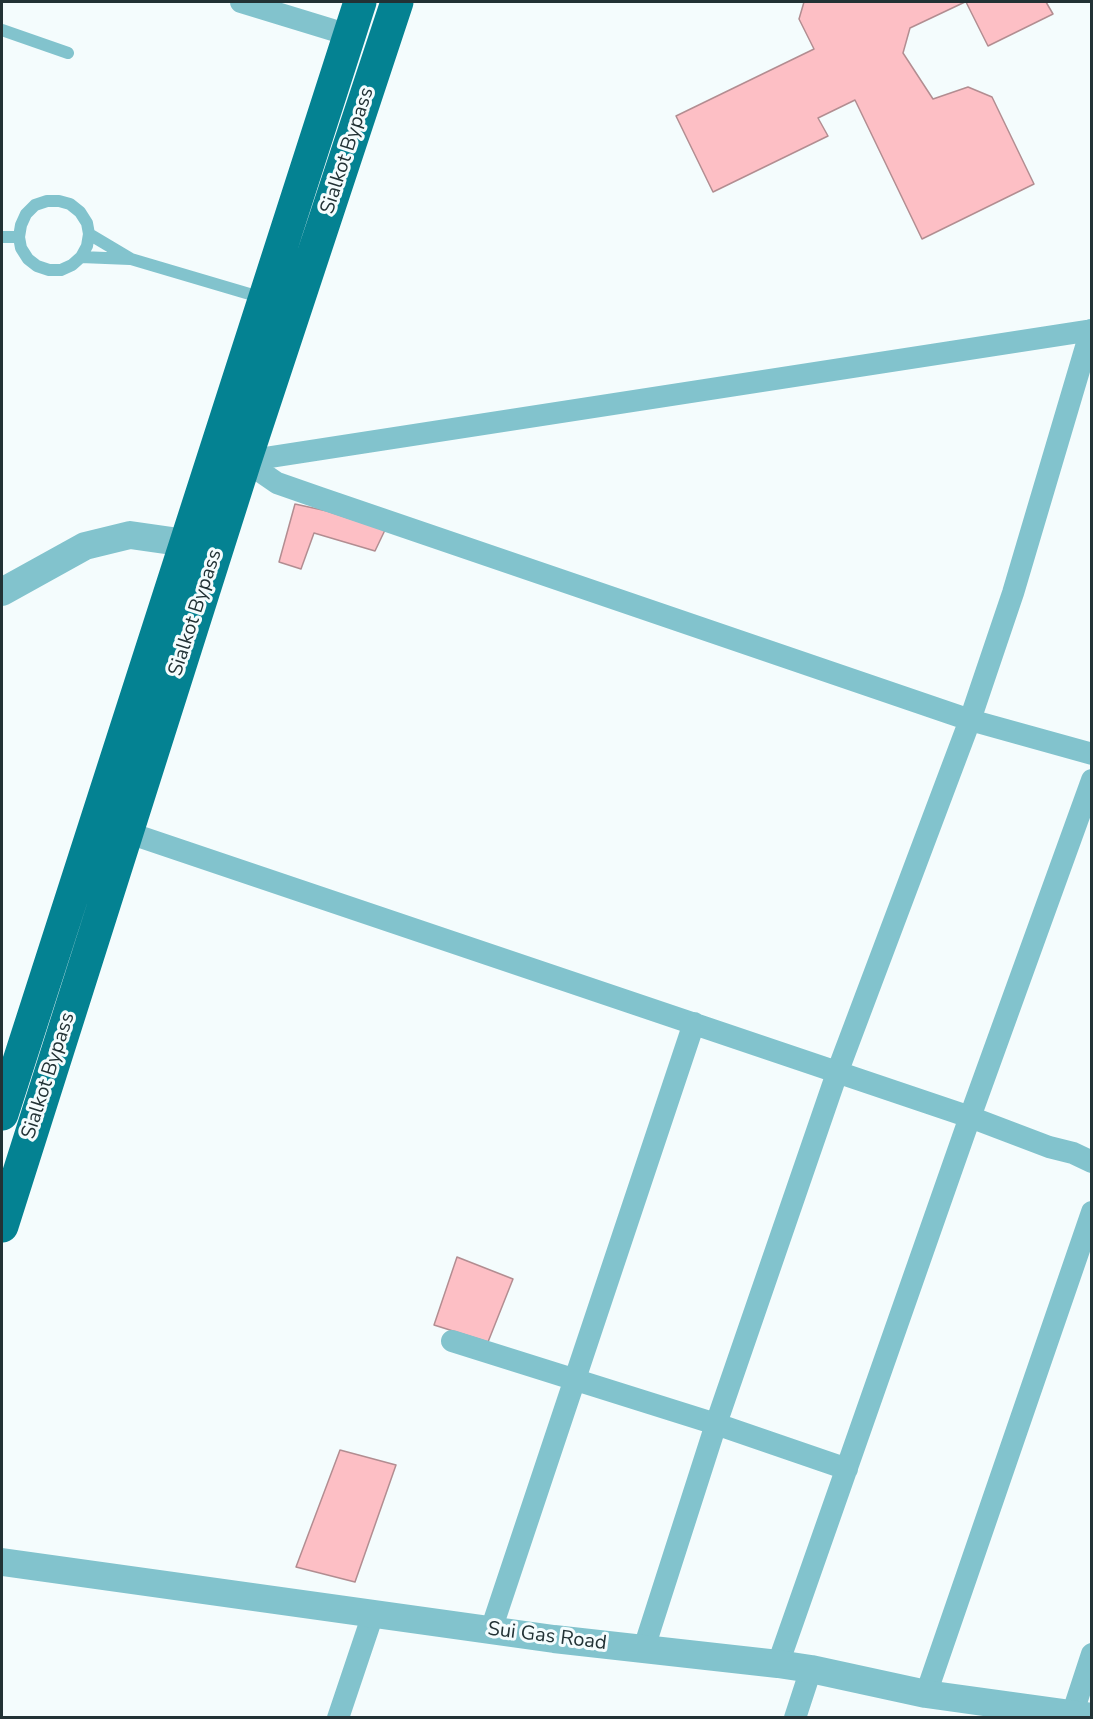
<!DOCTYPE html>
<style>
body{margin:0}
#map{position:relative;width:1093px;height:1719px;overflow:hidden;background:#f4fcfd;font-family:"Nunito Sans",sans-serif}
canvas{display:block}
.frame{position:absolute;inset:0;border:3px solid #223235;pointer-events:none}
</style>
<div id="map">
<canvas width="1093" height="1719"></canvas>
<div class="frame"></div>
</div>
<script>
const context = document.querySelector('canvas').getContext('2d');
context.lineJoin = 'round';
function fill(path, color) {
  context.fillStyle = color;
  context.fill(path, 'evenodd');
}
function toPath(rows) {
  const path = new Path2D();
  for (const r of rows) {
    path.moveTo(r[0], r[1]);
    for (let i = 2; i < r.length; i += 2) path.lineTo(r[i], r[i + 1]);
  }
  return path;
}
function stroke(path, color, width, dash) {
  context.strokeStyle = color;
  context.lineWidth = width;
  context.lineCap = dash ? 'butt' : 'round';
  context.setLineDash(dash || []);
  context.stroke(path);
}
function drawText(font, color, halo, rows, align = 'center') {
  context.font = font + ' "Nunito Sans",sans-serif';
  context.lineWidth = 6;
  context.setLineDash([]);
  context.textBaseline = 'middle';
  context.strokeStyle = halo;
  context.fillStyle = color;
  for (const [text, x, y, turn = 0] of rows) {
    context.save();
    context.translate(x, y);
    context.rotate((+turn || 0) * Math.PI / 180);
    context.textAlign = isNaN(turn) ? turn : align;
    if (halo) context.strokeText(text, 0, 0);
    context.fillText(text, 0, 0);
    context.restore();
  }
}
const building = toPath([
 [804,2,965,2,910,28,903,53,933,99,968,87,992,97,1034,184,922,239,855,100,818,118,828,136,713,192,676,116,814,49,799,19,804,2],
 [966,2,1046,2,1053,14,988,46,966,2],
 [295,504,327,511,385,530,375,551,314,533,301,569,279,562,295,504],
 [457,1257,513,1279,488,1342,434,1325,457,1257],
 [340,1450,396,1465,355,1582,296,1567,340,1450]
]);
fill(building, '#fdbfc5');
stroke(building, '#b28d91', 1.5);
stroke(toPath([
 [2,30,68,53],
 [89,234,87,246,81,257,72,265,61,270,49,270,37,266,28,259,21,248,19,237,21,225,26,214,35,205,47,201,59,201,70,204,80,212,87,223,89,234,131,259,263,298],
 [2,237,19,237],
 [81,257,130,259]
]), '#82c3cd', 12);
stroke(toPath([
 [241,2,349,35],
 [245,461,277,483,320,498,970,720,1092,754],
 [245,461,1092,330],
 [126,832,970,1117,1049,1147,1073,1153,1092,1162],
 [452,1341,716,1424,847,1469],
 [491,1630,694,1023],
 [644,1648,716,1424,837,1073,970,720,1013,593,1091,330],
 [778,1664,970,1117,1092,780],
 [926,1694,1092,1212],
 [1072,1715,1092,1654],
 [338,1718,373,1614],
 [795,1718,811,1669]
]), '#82c3cd', 22);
stroke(toPath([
 [2,592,85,546,130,535,186,543],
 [2,1562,554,1639,778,1664,811,1669,926,1694,1092,1717]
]), '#82c3cd', 28);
stroke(toPath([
 [2,1114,360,2],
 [2,1226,245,461,397,2]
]), '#048292', 33);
drawText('20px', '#223235', '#f4fcfd', [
 ["Sialkot Bypass",348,151,-72],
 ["Sialkot Bypass",196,613,-72],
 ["Sialkot Bypass",49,1076,-72],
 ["Sui Gas Road",547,1637,7]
]);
</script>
